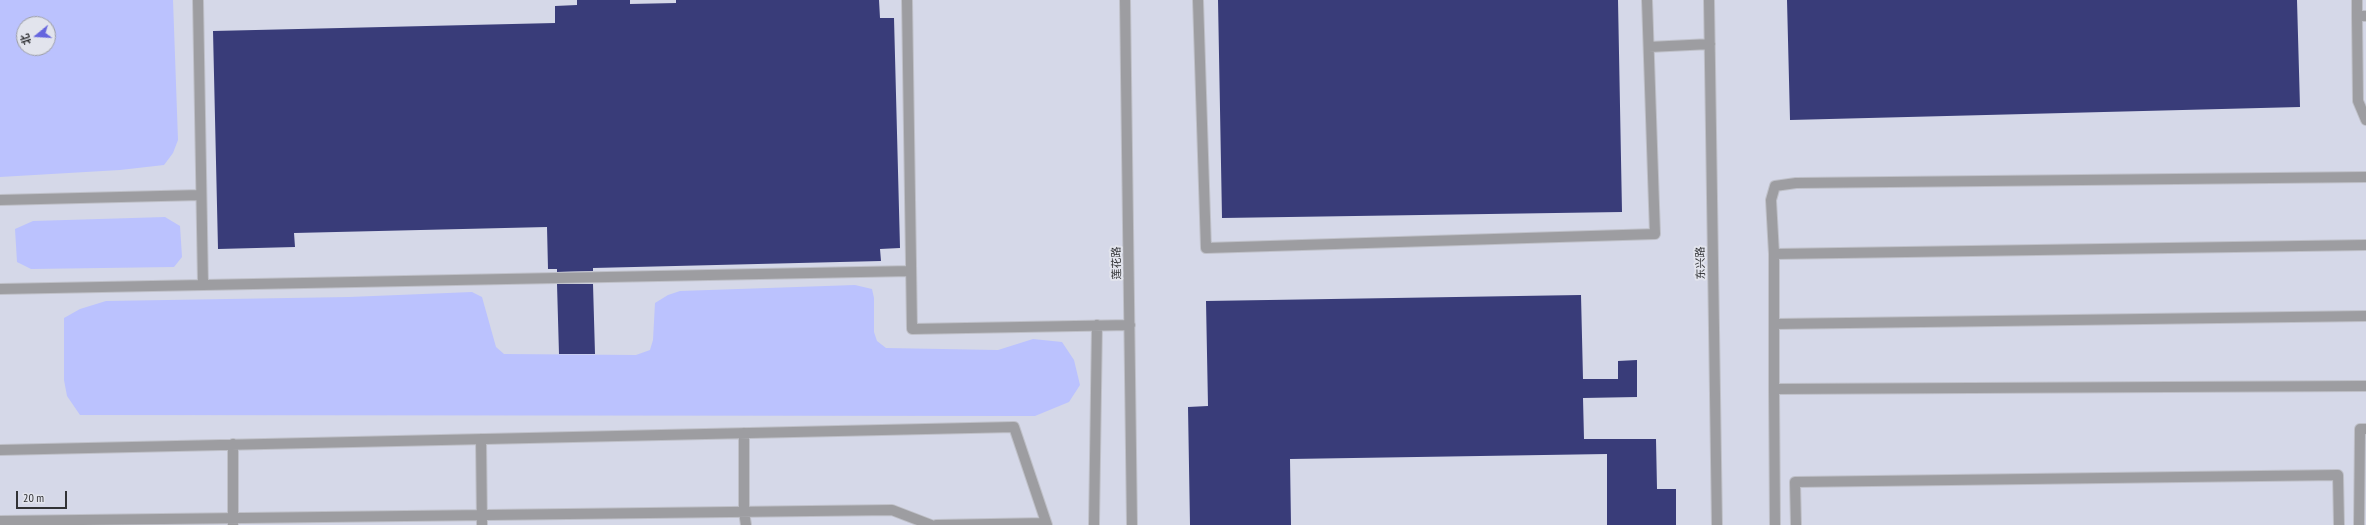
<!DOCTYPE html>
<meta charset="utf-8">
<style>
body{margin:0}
#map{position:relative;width:2366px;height:525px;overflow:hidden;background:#e2e4ed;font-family:"PT Sans Narrow","Noto Sans SC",sans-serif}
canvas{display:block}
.north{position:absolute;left:16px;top:16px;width:40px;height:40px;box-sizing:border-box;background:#e2e4ed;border:1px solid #9b9da3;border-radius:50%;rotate:252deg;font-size:11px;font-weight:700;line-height:16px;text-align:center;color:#313235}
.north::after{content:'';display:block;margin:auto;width:14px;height:18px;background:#6565de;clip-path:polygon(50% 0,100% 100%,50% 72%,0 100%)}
.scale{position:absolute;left:16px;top:491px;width:51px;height:18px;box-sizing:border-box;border:2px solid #313235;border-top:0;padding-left:5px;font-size:12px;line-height:14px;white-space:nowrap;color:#313235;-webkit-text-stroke:3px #e2e4ed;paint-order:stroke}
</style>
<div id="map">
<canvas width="2366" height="525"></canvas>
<div class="north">北</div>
<div class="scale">20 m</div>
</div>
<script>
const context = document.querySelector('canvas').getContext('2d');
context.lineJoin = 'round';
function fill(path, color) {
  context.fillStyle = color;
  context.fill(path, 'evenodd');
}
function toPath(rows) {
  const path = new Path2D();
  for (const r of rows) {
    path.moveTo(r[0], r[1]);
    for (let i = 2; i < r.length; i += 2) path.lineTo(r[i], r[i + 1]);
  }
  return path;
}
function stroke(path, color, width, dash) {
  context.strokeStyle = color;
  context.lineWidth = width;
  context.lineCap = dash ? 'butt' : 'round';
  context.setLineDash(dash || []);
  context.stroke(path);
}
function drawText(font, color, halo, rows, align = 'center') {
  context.font = font + ' "PT Sans Narrow","Noto Sans SC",sans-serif';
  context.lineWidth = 4;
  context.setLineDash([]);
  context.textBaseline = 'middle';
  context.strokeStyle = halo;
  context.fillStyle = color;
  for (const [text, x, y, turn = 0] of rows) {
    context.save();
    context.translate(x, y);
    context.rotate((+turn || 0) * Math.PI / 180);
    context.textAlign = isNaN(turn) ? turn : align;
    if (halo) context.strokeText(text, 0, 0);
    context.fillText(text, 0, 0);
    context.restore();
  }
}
fill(toPath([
 [0,0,2366,0,2366,525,0,525],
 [24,24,48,24,48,48,24,48]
]), '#d5d8e8');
fill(toPath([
 [0,0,173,0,178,140,173,153,164,165,120,170,0,177],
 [24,24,48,24,48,48,24,48],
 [165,217,180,226,182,257,174,267,31,269,17,262,15,229,33,221],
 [855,285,872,289,874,298,874,332,877,341,886,348,998,350,1033,339,1062,342,1074,360,1080,385,1069,402,1035,416,80,415,67,396,64,380,64,318,80,309,106,301,349,297,472,292,482,297,496,347,504,354,636,355,650,350,653,340,655,303,668,295,680,291]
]), '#bbc2fe');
fill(toPath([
 [577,0,630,0,630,4,676,3,676,0,879,0,880,18,894,18,900,248,880,249,881,261,593,268,593,271,557,272,557,269,548,269,547,227,294,233,295,247,218,249,213,31,555,23,555,6,577,5],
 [1218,0,1618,0,1622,212,1222,218],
 [1787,0,2297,0,2300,107,1790,120],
 [557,284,593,284,595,354,559,354],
 [1581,295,1583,379,1618,379,1618,361,1637,360,1637,397,1583,398,1584,439,1656,439,1657,489,1676,489,1676,525,1607,525,1607,454,1290,459,1291,525,1190,525,1188,407,1208,406,1206,301]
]), '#393c79');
const minor = toPath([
 [198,0,203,285,911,271],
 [907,0,912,329,1130,325],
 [1125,0,1132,525],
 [1198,0,1206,248,1655,234,1647,0],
 [1709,0,1717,525],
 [2357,0,2357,16,2366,16],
 [2357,16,2358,101,2366,120],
 [1649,47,1710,44],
 [0,200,201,195],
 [1774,254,1771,200,1775,186,1796,183,2366,177],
 [0,289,203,285],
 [1774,324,2366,316],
 [1774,389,1774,254,2366,245],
 [744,433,744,512,746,525],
 [481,439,482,525],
 [0,450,1014,427,1047,525],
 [0,521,892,510,931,525],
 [233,524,233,444],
 [936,525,1046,523],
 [1094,525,1097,325],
 [1775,525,1774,389,2366,386],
 [1796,525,1795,482,2338,475,2339,525],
 [2359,525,2360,429,2366,429]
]);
stroke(minor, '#bfc0c8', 12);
stroke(minor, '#9d9da1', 10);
drawText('11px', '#313235', '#e2e4ed', [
 ["莲花路",1117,263,-91],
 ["东兴路",1701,263,-91]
]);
</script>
